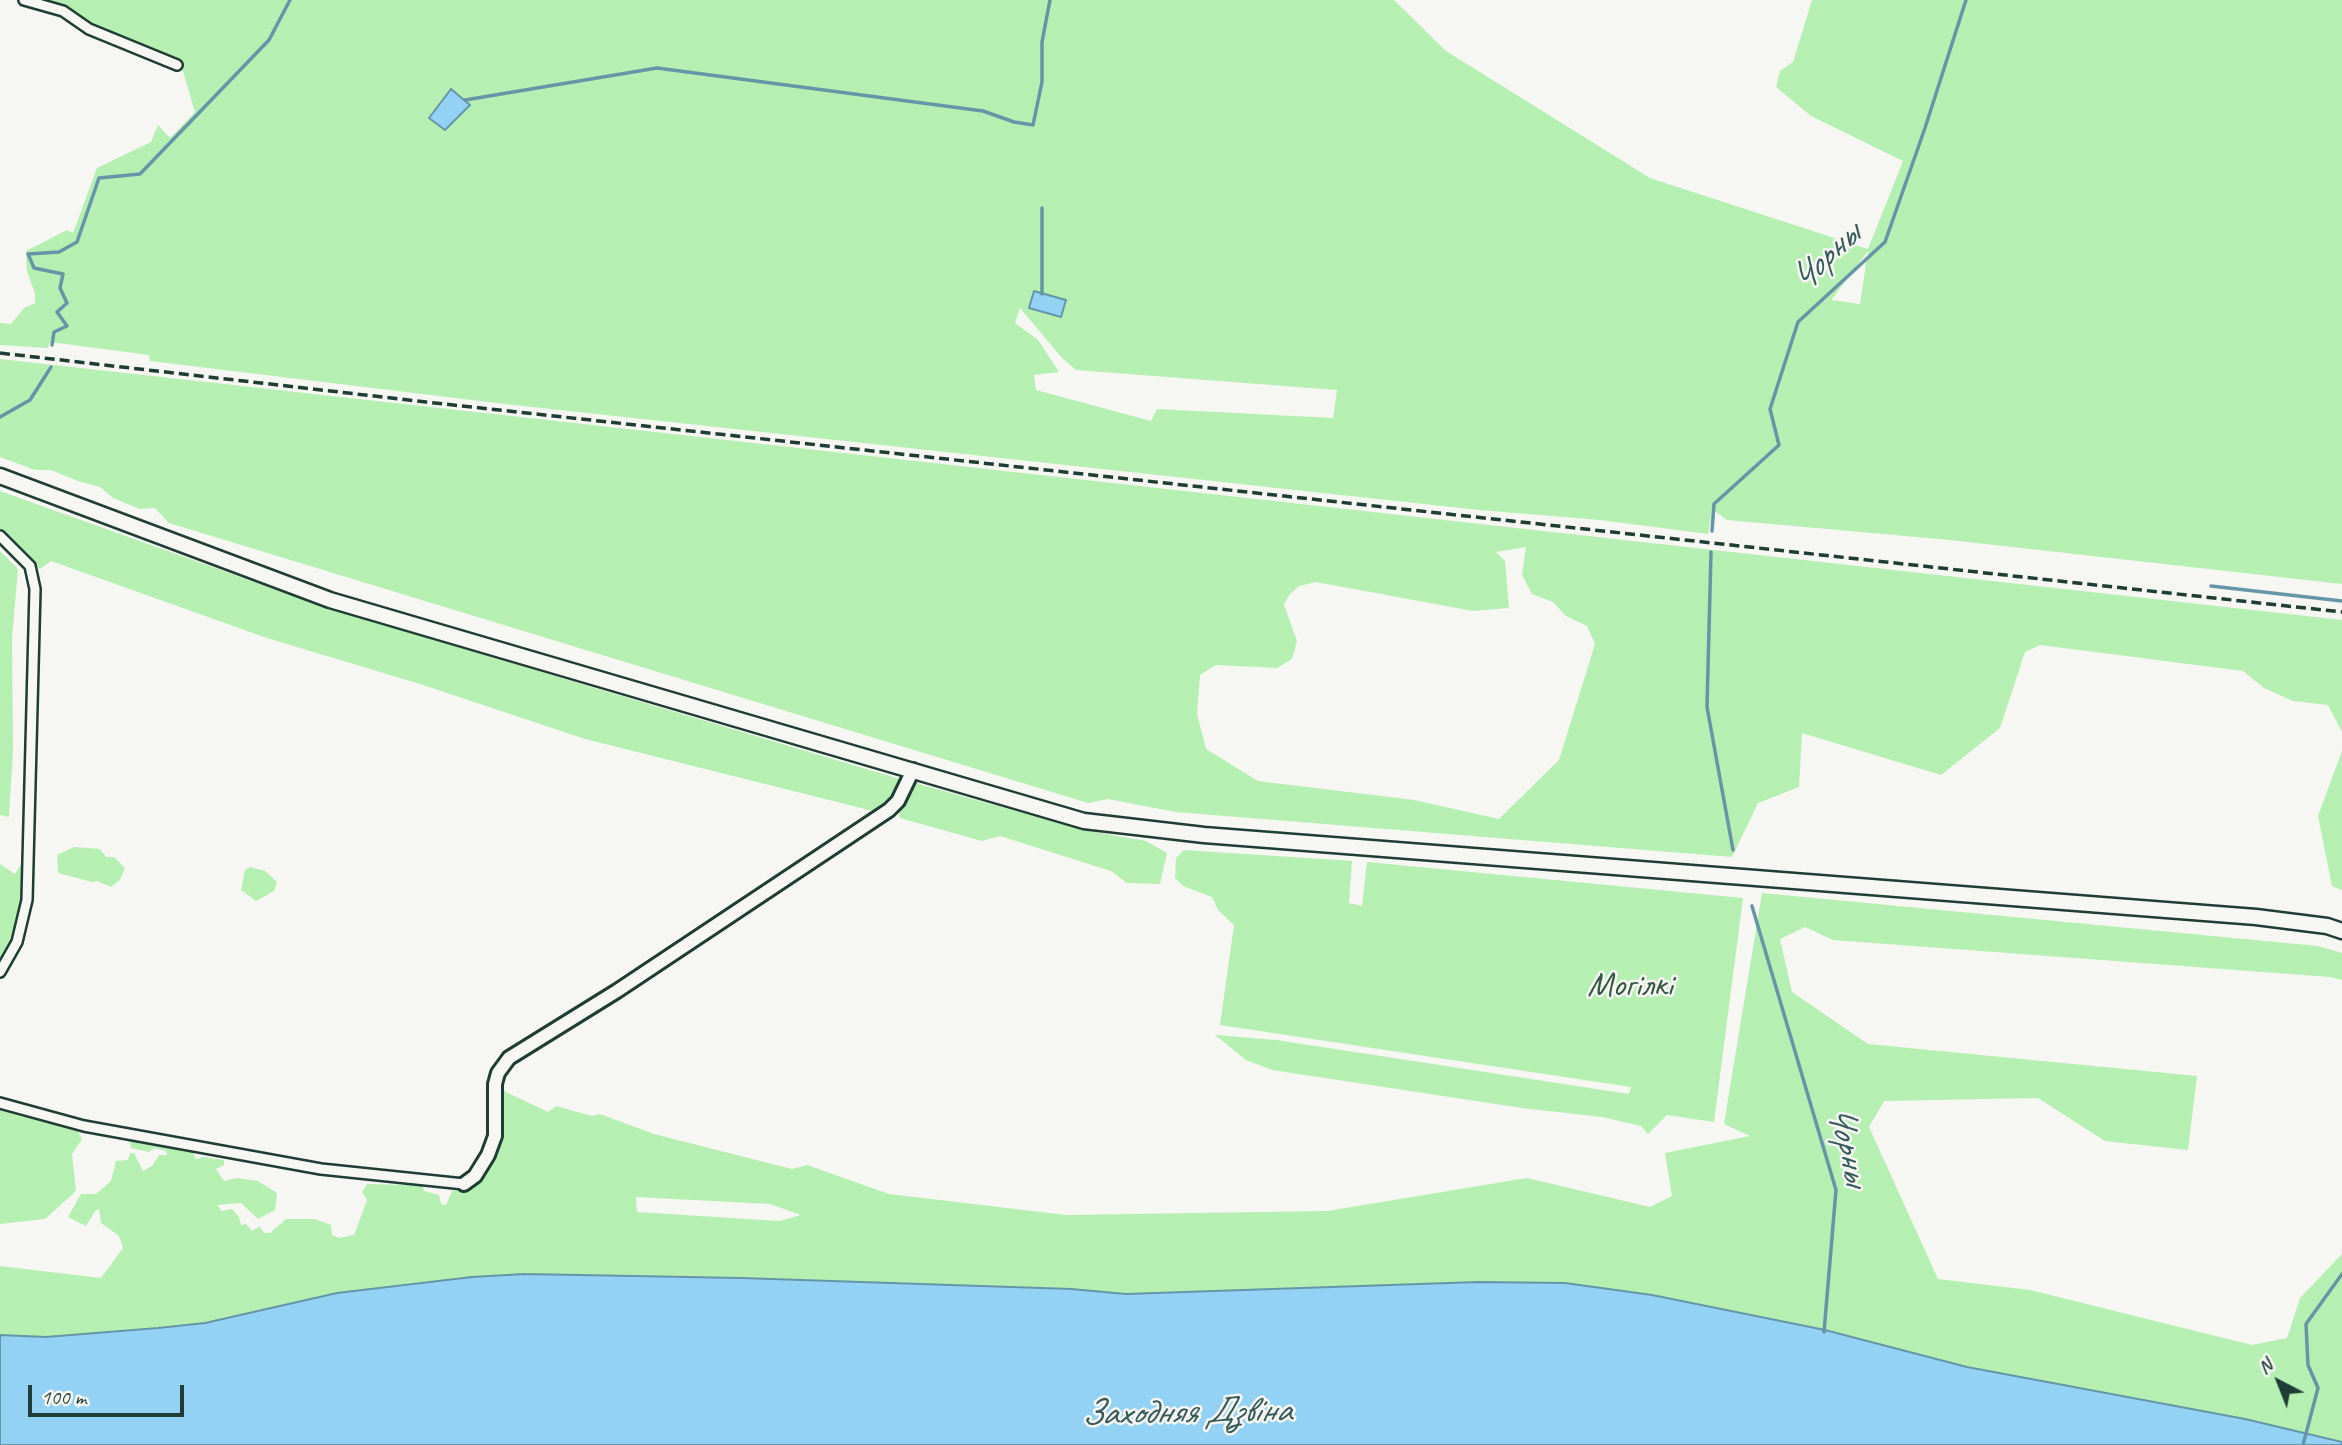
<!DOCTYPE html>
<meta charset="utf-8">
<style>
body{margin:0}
#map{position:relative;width:2342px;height:1445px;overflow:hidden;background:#f6f6f2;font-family:Caveat,sans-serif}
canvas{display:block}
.north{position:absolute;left:2244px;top:1347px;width:70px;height:70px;-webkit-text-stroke:5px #f6f6f2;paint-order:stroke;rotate:318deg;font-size:19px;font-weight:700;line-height:28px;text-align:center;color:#1f3d34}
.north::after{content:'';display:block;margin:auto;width:24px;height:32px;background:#1f3d34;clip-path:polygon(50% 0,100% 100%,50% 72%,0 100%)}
.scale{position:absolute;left:28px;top:1385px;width:156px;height:32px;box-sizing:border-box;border:4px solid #1f3d34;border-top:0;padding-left:9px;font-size:21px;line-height:24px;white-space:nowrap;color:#1f3d34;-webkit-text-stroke:5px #f6f6f2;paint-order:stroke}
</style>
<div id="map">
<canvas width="2342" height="1445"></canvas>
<div class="north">N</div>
<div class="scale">100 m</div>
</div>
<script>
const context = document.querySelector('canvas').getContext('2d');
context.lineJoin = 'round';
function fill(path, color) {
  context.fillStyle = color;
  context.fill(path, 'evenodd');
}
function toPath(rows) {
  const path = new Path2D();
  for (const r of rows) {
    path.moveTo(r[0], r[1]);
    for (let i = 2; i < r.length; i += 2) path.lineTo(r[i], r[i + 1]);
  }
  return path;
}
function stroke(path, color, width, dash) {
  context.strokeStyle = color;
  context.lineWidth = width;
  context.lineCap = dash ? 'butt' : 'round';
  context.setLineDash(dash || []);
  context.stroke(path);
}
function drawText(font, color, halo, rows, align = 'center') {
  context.font = font + ' Caveat,sans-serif';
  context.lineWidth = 5;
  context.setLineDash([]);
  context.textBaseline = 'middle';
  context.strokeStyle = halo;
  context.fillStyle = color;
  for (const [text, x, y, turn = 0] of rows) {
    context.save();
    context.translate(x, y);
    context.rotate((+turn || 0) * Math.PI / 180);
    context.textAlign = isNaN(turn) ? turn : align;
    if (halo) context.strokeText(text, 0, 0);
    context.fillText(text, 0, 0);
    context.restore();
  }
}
fill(toPath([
 [47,0,1394,0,1446,51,1650,178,1868,249,1903,161,1811,116,1776,87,1780,71,1793,62,1812,0,2342,0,2342,584,1950,540,1727,520,1712,509,1708,534,1600,520,1479,510,505,404,150,361,149,355,50,342,48,348,0,345,0,323,11,324,24,308,35,303,35,293,27,272,26,251,67,230,73,233,97,168,151,142,158,125,170,138,195,112,180,61,89,22,63,4],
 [1868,251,1860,304,1832,300,1832,299],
 [1020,308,1061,357,1076,370,1337,390,1333,418,1157,409,1151,421,1036,390,1034,375,1059,372,1038,340,1015,323],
 [0,359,2342,620,2342,732,2328,705,2293,701,2264,688,2243,671,2040,645,2025,652,2000,728,1941,775,1802,733,1799,787,1758,803,1732,857,1176,812,1108,799,1088,803,169,523,155,508,140,509,113,498,100,487,78,481,51,470,35,470,0,457],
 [1526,547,1522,575,1532,594,1553,602,1566,616,1587,626,1595,644,1559,760,1499,819,1414,800,1258,781,1206,749,1197,714,1200,675,1216,665,1277,668,1292,659,1297,641,1284,605,1289,595,1299,586,1316,582,1473,611,1509,608,1505,561,1496,552],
 [0,491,327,608,903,780,895,797,877,812,585,739,420,684,267,638,51,561,40,569,0,529],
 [0,551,18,569,12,638,13,750,9,817,0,815],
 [2342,751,2342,890,2332,886,2318,816],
 [915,783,1084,830,1146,841,1167,853,1160,884,1127,883,1111,871,1000,836,982,841,900,818,898,809],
 [74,847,100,849,106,857,114,857,125,868,120,880,111,887,97,881,92,882,58,873,57,855],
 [1184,850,1352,861,1349,903,1362,906,1367,862,1743,898,1714,1122,1667,1115,1648,1134,1641,1126,1602,1117,1522,1108,1272,1070,1246,1060,1215,1035,1276,1040,1629,1094,1631,1087,1220,1025,1234,925,1218,910,1212,897,1183,886,1175,878,1176,858],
 [24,859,22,906,13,940,0,966,0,864,15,874],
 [250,867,265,871,277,882,274,891,256,901,241,890,245,870],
 [1762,893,2318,946,2342,953,2342,980,2330,977,1833,940,1805,927,1780,939,1792,992,1868,1044,2197,1076,2188,1150,2105,1141,2038,1098,1884,1101,1869,1127,1938,1279,2030,1290,2252,1345,2287,1338,2300,1298,2342,1254,2342,1442,2245,1419,1967,1367,1824,1330,1652,1295,1564,1283,1478,1282,1126,1294,1071,1289,741,1278,525,1274,472,1277,337,1293,204,1323,158,1328,46,1337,0,1335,0,1266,101,1278,123,1248,119,1236,101,1223,99,1209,96,1210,86,1226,68,1217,81,1194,96,1194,111,1181,116,1161,128,1160,130,1153,134,1153,143,1171,152,1166,159,1155,167,1155,166,1151,154,1148,149,1152,131,1148,129,1138,192,1150,196,1159,204,1157,224,1160,224,1165,216,1169,224,1181,237,1178,258,1181,277,1193,275,1210,258,1219,241,1203,217,1205,222,1211,232,1209,239,1217,241,1225,246,1224,252,1231,260,1226,264,1233,270,1233,286,1219,315,1219,331,1225,332,1235,339,1238,354,1235,367,1200,362,1192,367,1184,405,1185,411,1181,422,1184,424,1191,439,1195,441,1204,446,1205,452,1191,465,1190,490,1160,499,1085,506,1092,548,1112,556,1106,592,1116,600,1114,654,1134,792,1169,807,1165,889,1194,1066,1215,1327,1211,1527,1178,1650,1207,1672,1196,1665,1153,1750,1136,1724,1124],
 [636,1197,770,1204,801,1215,779,1221,637,1212],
 [0,1109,76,1127,82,1139,72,1154,76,1191,45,1219,0,1224]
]), '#b6efb2');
const water = toPath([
 [451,89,470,105,445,130,429,118,451,89],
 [1034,291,1066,300,1061,317,1029,308,1034,291],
 [525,1274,741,1278,1071,1289,1126,1294,1478,1282,1565,1283,1652,1295,1825,1330,1967,1367,2245,1419,2342,1442,2342,1445,0,1445,0,1335,46,1337,158,1328,205,1323,337,1293,472,1277,525,1274]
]);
fill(water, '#93d2f4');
stroke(water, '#6596a7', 2);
stroke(toPath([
 [465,100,657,68,983,111,1014,122,1033,125,1042,82,1042,42,1050,0],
 [1042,294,1042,208],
 [52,345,54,332,67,326,57,312,67,303,60,288,63,274,34,268,28,254,59,252,77,242,99,178,140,174,269,40,290,0],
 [0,417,30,400,51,367],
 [1712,531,1714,504,1779,445,1770,409,1798,322,1885,242,1925,128,1966,0],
 [1711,552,1707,707,1733,850],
 [2211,586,2342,601],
 [1752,906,1836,1190,1824,1332],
 [2303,1445,2318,1388,2308,1365,2306,1324,2342,1274]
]), '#6596a7', 3.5);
const street = toPath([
 [24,0,63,11,89,29,177,65],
 [0,536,30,566,35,589,27,900,17,942,0,972],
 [0,1103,84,1126,321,1169,464,1184]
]);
const secondary = toPath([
 [464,1184,475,1176,488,1155,495,1136,495,1084,498,1073,509,1058,617,991,889,810,898,801,913,770]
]);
const primary = toPath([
 [0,476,330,600,1084,821,1204,835,2256,917,2327,926,2342,931]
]);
stroke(street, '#1f3d34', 14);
stroke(secondary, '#1f3d34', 18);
stroke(primary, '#1f3d34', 19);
stroke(street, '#f6f6f2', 9);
stroke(secondary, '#f6f6f2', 12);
stroke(primary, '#f6f6f2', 14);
stroke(toPath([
 [0,353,426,402,2342,612]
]), '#1f3d34', 3.5, [10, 5]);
drawText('35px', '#365847', '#f6f6f2', [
 ["Могілкі",1630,986]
]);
drawText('italic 37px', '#365b5a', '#f6f6f2', [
 ["Чорны",1826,258,-44],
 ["Чорны",1847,1145,77],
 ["Заходняя Дзвіна",1186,1413,-1]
]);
</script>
